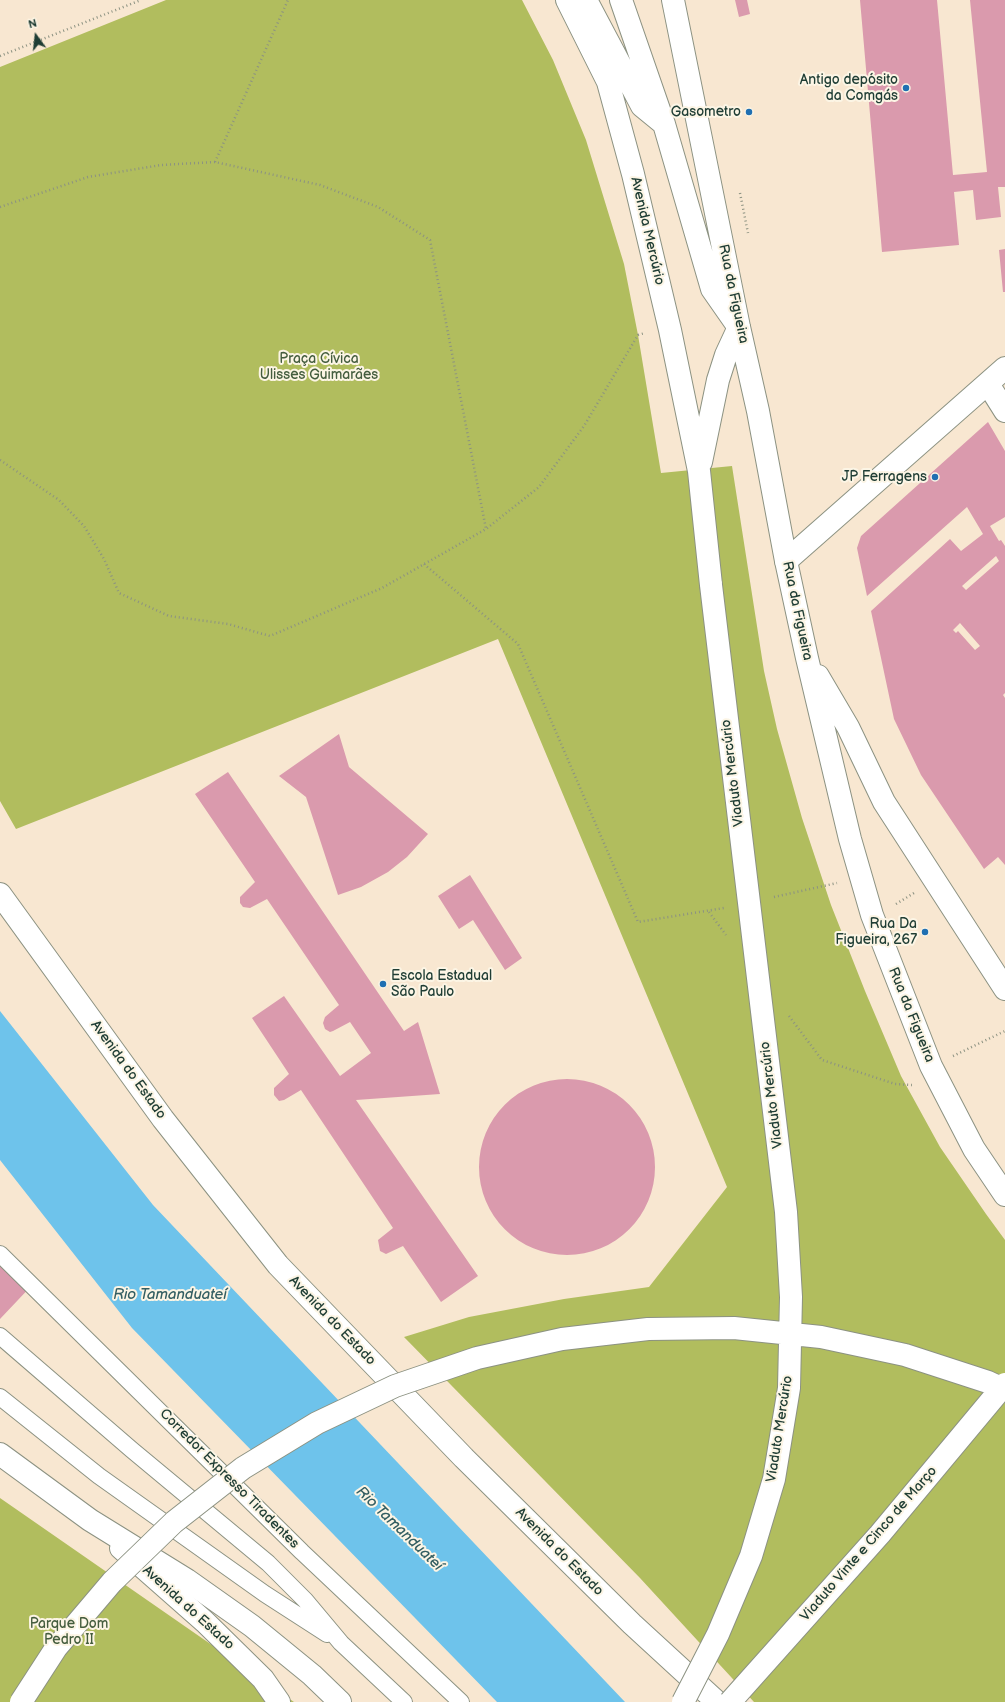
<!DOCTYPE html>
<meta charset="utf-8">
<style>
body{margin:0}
#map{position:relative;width:1005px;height:1702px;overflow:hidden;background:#f8e7d1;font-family:"Balsamiq Sans",sans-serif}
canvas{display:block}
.north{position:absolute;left:16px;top:16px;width:40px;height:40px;-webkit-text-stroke:3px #fcf5e5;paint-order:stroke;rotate:345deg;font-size:11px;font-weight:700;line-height:16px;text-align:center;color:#1f3d34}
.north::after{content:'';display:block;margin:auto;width:14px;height:18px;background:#1f3d34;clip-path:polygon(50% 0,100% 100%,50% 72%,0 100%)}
</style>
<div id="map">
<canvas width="1005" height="1702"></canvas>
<div class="north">N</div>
</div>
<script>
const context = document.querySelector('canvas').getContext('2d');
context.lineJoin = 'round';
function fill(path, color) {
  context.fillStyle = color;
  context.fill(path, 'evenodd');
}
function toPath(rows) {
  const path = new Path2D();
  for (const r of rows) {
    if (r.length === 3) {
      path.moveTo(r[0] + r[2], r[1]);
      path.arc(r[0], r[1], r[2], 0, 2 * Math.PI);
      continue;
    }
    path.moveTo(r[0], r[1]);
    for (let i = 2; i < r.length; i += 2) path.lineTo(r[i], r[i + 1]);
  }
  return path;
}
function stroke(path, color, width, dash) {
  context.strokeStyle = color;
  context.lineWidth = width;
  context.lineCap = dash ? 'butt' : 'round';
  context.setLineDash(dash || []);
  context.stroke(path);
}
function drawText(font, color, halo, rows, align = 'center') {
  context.font = font + ' "Balsamiq Sans",sans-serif';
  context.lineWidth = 4;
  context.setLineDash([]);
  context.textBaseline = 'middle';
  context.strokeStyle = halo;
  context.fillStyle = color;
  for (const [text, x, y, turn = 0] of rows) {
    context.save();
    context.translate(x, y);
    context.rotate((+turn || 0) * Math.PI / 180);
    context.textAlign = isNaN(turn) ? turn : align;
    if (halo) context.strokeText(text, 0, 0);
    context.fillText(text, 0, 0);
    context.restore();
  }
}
fill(toPath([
 [166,0,522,0,553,60,586,140,624,264,638,335,661,473,732,466,764,671,777,729,802,818,831,905,865,991,901,1076,940,1147,986,1214,1005,1240,1005,1702,754,1702,640,1578,404,1337,469,1317,564,1299,649,1287,727,1187,498,639,16,829,0,801,0,67],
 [0,1498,294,1702,0,1702]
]), '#b1bd5e');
fill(toPath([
 [0,1011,153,1205,625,1702,497,1702,132,1328,0,1160]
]), '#6ec3eb');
fill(toPath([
 [735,0,747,0,750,14,739,17],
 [860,0,937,0,953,175,987,172,970,0,1005,0,1005,187,998,187,1001,217,976,220,973,190,954,192,959,245,882,252],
 [1005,249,1005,292,1003,292,999,250],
 [988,422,1005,451,1005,517,990,526,999,541,1001,540,1005,546,1005,693,1003,695,1005,698,1005,865,998,857,984,869,921,775,894,719,871,611,950,539,961,551,983,534,967,507,867,596,857,548,861,536],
 [996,556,999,561,966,590,962,586],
 [960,623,980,646,975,650,958,631,956,633,953,630],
 [339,734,349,767,428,834,407,857,388,872,361,887,338,895,306,797,279,776],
 [228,772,404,1031,418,1022,440,1094,356,1100,478,1276,441,1302,403,1246,386,1254,380,1251,378,1240,393,1228,301,1090,284,1100,279,1101,274,1095,274,1088,289,1074,252,1018,284,996,340,1076,371,1053,350,1022,333,1031,330,1032,325,1029,323,1023,325,1017,339,1005,267,899,250,908,243,907,240,903,240,897,255,882,195,794],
 [470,875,522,958,505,970,473,920,459,929,438,896],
 [567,1167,88],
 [0,1251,35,1282,0,1319]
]), '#da9aad');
const service = toPath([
 [0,1254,302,1552,461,1702],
 [0,1336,132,1450,268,1563,305,1600,341,1643,404,1702],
 [0,1397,99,1476,265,1594,327,1634]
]);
const minor = toPath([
 [988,384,1005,411],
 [786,561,1005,368]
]);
const primary = toPath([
 [567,0,608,82,633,174,670,330,699,471,711,585],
 [586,0,642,106,664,124],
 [621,0,664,124,712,289,735,322],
 [673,0,739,327,758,411,786,561,807,658,850,839,872,915,931,1066,974,1149,1005,1195],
 [701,462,718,380,726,355,739,327],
 [818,676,848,727,884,802,1005,989],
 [121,1548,205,1622,263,1679,279,1702]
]);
const trunk = toPath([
 [0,894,163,1119,278,1265,464,1458,632,1624,717,1702],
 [0,1454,90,1520,187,1580,252,1626,312,1675,340,1702]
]);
stroke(service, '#8c9282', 18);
stroke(minor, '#8c9282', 24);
stroke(primary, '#8c9282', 24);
stroke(trunk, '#8c9282', 24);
stroke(toPath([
 [0,56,141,0],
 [215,162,288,0],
 [740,193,748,233],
 [0,207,88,177,161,165,215,162,320,185,378,207,430,240,486,529],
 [0,460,59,500,84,526,104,559,119,593,169,616,228,624,270,636,382,588,486,529,539,487,584,426,638,335,645,333],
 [424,564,518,644,638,922,724,908],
 [774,897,837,883],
 [896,904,914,893],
 [709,912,726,935],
 [789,1016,822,1060,895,1084,912,1085],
 [953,1056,1005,1031]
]), '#8c9282', 2.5, [1, 3]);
stroke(service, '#fff', 16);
stroke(minor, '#fff', 22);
stroke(primary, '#fff', 22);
stroke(trunk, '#fff', 22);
const primaryBridge = toPath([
 [21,1702,56,1648,112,1582,174,1522,243,1468,317,1423,395,1386,477,1358,562,1339,648,1329,734,1328,821,1337,905,1355,988,1382,1005,1390],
 [683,1702,718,1634,751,1556,774,1479,789,1388,791,1297,786,1212,711,585],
 [730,1702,880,1534,1005,1384]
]);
stroke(primaryBridge, '#8c9282', 24, []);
stroke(primaryBridge, '#fff', 22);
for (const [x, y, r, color] of [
 [906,88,4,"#1f6fb2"],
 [749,112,4,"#1f6fb2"],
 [935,477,4,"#1f6fb2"],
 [925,932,4,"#1f6fb2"],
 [383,984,4,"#1f6fb2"]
]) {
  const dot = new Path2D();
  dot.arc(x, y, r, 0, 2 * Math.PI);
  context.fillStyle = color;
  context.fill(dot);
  stroke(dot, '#fcf5e5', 1.5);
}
drawText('14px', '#1f3d34', '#fcf5e5', [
 ["Antigo depósito",898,80],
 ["da Comgás",898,96],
 ["Gasometro",741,112],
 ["JP Ferragens",927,477],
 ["Rua Da",917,924],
 ["Figueira, 267",917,940],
 ["Escola Estadual",391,976,"left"],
 ["São Paulo",391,992,"left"]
], 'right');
drawText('14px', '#1f3d34', '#fcf5e5', [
 ["Avenida Mercúrio",647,231,77],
 ["Rua da Figueira",733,294,78],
 ["Rua da Figueira",797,611,78],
 ["Viaduto Mercúrio",733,773,-97],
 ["Rua da Figueira",911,1015,68],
 ["Avenida do Estado",128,1070,54],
 ["Viaduto Mercúrio",772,1095,-97],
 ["Avenida do Estado",332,1321,46],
 ["Viaduto Mercúrio",780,1429,-81],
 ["Corredor Expresso Tiradentes",229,1479,45],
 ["Viaduto Vinte e Cinco de Março",869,1544,-49],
 ["Avenida do Estado",559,1552,45],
 ["Avenida do Estado",188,1608,42]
]);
drawText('14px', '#445d3e', '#fcf5e5', [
 ["Praça Cívica",319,359],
 ["Ulisses Guimarães",319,375],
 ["Parque Dom",69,1624],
 ["Pedro II",69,1640]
]);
drawText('italic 15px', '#335e62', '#fcf5e5', [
 ["Rio Tamanduateí",170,1295],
 ["Rio Tamanduateí",399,1529,44]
]);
</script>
